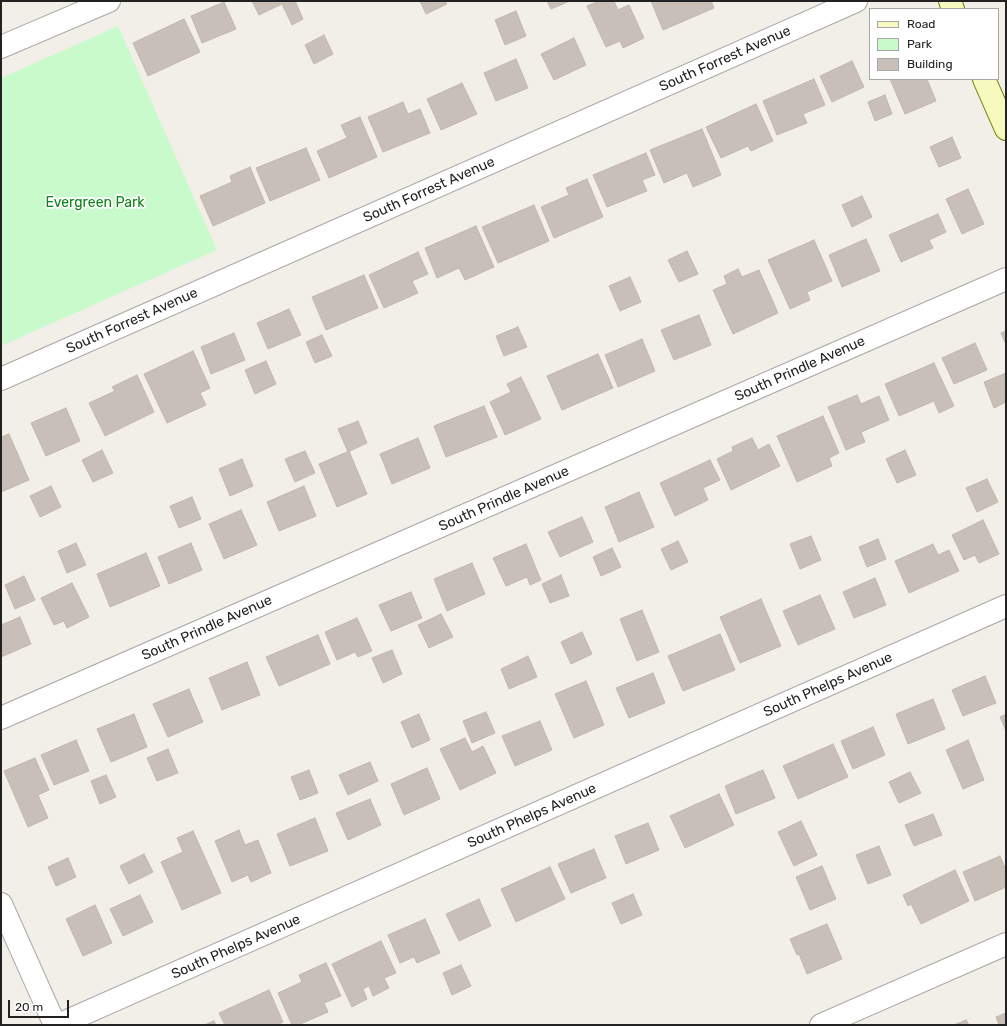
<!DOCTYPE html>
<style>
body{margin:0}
#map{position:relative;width:1007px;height:1026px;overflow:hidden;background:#f2efe9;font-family:Rubik,sans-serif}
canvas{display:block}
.frame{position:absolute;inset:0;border:2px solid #222;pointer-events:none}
.legend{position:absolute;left:869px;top:8px;width:130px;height:72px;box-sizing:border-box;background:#fff;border:1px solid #a7a7a7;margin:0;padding:5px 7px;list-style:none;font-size:12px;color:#222}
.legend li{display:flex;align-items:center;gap:8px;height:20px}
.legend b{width:20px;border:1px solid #a7a7a7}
.scale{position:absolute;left:8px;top:1000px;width:61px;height:18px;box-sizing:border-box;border:2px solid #222;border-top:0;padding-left:5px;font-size:12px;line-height:14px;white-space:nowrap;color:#222;-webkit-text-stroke:3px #fff;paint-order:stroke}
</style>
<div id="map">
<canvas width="1007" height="1026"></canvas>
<div class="frame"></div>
<ul class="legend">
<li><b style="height:5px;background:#f7fabf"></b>Road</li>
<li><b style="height:11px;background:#c8facc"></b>Park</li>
<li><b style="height:11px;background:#c7bfb8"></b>Building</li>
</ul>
<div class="scale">20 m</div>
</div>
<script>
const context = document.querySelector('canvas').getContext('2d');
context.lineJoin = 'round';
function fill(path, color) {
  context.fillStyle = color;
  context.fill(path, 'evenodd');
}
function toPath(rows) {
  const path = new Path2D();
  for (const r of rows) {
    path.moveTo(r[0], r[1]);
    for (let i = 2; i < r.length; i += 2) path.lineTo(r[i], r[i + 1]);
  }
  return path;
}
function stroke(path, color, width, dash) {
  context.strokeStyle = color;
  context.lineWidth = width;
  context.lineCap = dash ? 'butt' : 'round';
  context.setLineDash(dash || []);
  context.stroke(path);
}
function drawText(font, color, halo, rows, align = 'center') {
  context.font = font + ' Rubik,sans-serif';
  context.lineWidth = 3.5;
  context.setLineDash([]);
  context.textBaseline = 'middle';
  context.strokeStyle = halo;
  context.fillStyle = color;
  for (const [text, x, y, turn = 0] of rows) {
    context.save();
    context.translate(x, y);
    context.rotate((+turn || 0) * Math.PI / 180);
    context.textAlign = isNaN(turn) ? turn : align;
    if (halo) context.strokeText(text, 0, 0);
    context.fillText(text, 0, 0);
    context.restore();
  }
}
fill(toPath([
 [118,26,217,250,1,346,1,78]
]), '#c8facc');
const building = toPath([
 [252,1,295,1,303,19,292,25,282,4,259,15,252,1],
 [420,1,445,1,447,4,426,14,420,1],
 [547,1,570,1,551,9,547,1],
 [599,1,614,1,618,10,629,5,644,38,623,48,620,41,606,47,587,6,599,1],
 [651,1,711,1,714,8,663,30,651,1],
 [224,2,236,29,202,43,191,16,224,2],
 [516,11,526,36,505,45,495,20,516,11],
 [184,19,200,52,148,76,133,43,184,19],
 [324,35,333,54,314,64,305,45,324,35],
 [574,38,586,65,554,80,541,54,574,38],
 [516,59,528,88,496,101,484,73,516,59],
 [852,61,864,87,832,102,820,76,852,61],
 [814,79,825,105,803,114,807,123,777,135,763,101,814,79],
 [890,79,927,79,936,101,905,114,890,79],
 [462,83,477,114,441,130,427,99,462,83],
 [885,95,892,114,875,121,868,102,885,95],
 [403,102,408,114,420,109,430,133,383,152,368,117,403,102],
 [756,104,773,141,751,151,748,146,721,158,706,127,756,104],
 [360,117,377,157,329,178,317,151,347,138,341,125,360,117],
 [702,129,721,175,693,187,687,173,664,183,650,150,702,129],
 [952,137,961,158,939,167,930,147,952,137],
 [306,148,320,180,270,201,256,168,306,148],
 [646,153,655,175,642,180,647,191,607,207,593,175,646,153],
 [250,167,265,203,213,226,200,196,232,182,230,176,250,167],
 [587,179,603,217,554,238,541,207,569,195,566,188,587,179],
 [968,189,984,224,962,234,946,199,968,189],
 [862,196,872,217,852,227,842,205,862,196],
 [534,205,549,241,498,263,482,227,534,205],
 [938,214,946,232,929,240,933,248,901,262,889,235,938,214],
 [476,226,494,267,465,280,459,268,437,278,425,248,476,226],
 [866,239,880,271,842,287,829,255,866,239],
 [814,240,832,281,807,292,810,300,790,309,768,260,814,240],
 [687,251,698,274,679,282,668,260,687,251],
 [418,252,428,274,412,281,418,293,384,308,369,275,418,252],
 [738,269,742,277,759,270,778,313,733,334,713,290,727,284,724,276,738,269],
 [364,275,378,308,326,330,312,297,364,275],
 [630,277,641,302,620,311,609,286,630,277],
 [289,309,301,335,268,349,257,323,289,309],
 [699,315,711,345,674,360,661,330,699,315],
 [518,327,527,347,504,356,496,336,518,327],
 [1006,331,1006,345,1001,333,1006,331],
 [234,333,245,360,211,374,201,347,234,333],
 [322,335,332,356,315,363,306,342,322,335],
 [642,339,655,371,618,387,605,355,642,339],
 [975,343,987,370,954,384,942,358,975,343],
 [193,351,210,388,200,393,206,405,167,423,144,374,193,351],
 [598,354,613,388,562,410,547,376,598,354],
 [266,361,276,384,255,394,245,370,266,361],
 [934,363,954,406,939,413,934,401,899,416,885,384,934,363],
 [1006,373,1006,402,994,408,984,382,1006,373],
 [137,375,154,412,105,436,89,403,115,391,112,387,137,375],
 [521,377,541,419,505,435,490,402,511,392,507,384,521,377],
 [857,395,861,404,879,396,889,420,861,432,865,442,846,450,828,407,857,395],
 [484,406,497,437,446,457,434,426,484,406],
 [66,408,80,441,46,456,31,423,66,408],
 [823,416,839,453,829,458,832,466,797,482,777,436,823,416],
 [358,421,367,443,348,452,338,429,358,421],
 [9,434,29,480,1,492,1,437,9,434],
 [418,438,430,468,392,484,380,454,418,438],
 [752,438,758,450,769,444,780,466,731,490,717,459,733,451,732,447,752,438],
 [102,450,113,473,93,482,82,460,102,450],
 [905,450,916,475,897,483,886,459,905,450],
 [305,451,315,473,295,482,285,459,305,451],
 [349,451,367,494,337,507,319,464,349,451],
 [242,459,253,486,230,496,219,469,242,459],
 [710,460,720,480,703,488,708,500,675,516,660,483,710,460],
 [987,479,998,502,977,512,966,488,987,479],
 [51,486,61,507,40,517,30,496,51,486],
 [304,486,316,516,279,531,267,502,304,486],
 [639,492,654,527,619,542,605,507,639,492],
 [192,497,201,519,179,528,170,506,192,497],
 [241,510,257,545,224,559,209,524,241,510],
 [582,517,593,542,560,557,548,532,582,517],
 [983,520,999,554,979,563,975,555,964,560,952,535,983,520],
 [811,536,821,560,800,569,790,544,811,536],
 [878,539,886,559,867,567,859,547,878,539],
 [678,541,688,562,671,570,661,549,678,541],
 [76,543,86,565,67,573,58,551,76,543],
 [191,543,202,570,169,584,158,557,191,543],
 [526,544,541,580,530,585,527,577,506,586,493,558,526,544],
 [933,544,938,555,949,550,959,571,909,593,895,561,933,544],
 [612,548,621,567,601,576,593,557,612,548],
 [146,553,160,586,110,607,97,574,146,553],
 [472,563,485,594,447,611,434,579,472,563],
 [561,575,569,596,550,603,542,584,561,575],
 [24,576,35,600,15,609,5,585,24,576],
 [875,578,886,605,854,618,843,592,875,578],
 [72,583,89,617,67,628,64,621,54,625,41,598,72,583],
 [411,592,422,618,391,631,379,605,411,592],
 [820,595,835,629,798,645,783,611,820,595],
 [761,599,781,646,740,663,720,617,761,599],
 [642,610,659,652,637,661,620,619,642,610],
 [441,614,453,637,429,648,418,625,441,614],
 [20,617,31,644,1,657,1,625,20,617],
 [357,618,372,651,358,657,355,652,337,660,325,632,357,618],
 [582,632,592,654,571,664,561,642,582,632],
 [720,634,735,670,683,691,668,656,720,634],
 [318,635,330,664,279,686,266,657,318,635],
 [392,650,402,674,383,683,372,658,392,650],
 [528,656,537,677,509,689,501,669,528,656],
 [247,662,260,695,222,710,209,678,247,662],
 [653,673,665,703,629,718,616,688,653,673],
 [985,676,996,703,963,716,952,690,985,676],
 [586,681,604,725,574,738,555,694,586,681],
 [189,689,203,722,168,737,153,704,189,689],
 [933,699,945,729,908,744,896,714,933,699],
 [486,712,495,733,472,743,463,721,486,712],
 [134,714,147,747,111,762,97,729,134,714],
 [419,714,430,740,412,748,401,722,419,714],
 [1006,714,1006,731,1000,717,1006,714],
 [540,721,552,750,515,766,502,736,540,721],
 [873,727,885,755,853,769,841,741,873,727],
 [465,738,472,752,483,746,496,773,460,790,440,749,465,738],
 [76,740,89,771,54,785,41,755,76,740],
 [968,740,984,780,963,789,946,750,968,740],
 [833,744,848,777,798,799,783,766,833,744],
 [168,749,178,773,157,781,147,758,168,749],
 [35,758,49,790,38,795,48,818,28,827,4,771,35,758],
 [370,762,378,781,348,795,339,775,370,762],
 [427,768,440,799,404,815,391,784,427,768],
 [309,770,318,793,300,800,291,777,309,770],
 [763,770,775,798,736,814,725,786,763,770],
 [910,772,921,793,899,803,889,782,910,772],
 [106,775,116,797,100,804,91,781,106,775],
 [719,794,734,825,685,848,670,816,719,794],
 [370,799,381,825,348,840,336,813,370,799],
 [933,814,942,835,914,846,905,825,933,814],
 [315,818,328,851,290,866,277,834,315,818],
 [801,821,817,855,794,866,778,832,801,821],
 [648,823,659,850,626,864,615,836,648,823],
 [239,830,245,845,258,840,271,873,251,882,248,875,232,882,215,841,239,830],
 [193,831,221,893,182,910,161,862,183,852,177,838,193,831],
 [879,846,891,875,868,884,856,855,879,846],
 [594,849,606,878,571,893,558,864,594,849],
 [144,854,153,872,129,884,120,866,144,854],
 [1000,856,1006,870,1006,887,975,901,963,872,1000,856],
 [68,858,76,877,56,886,48,867,68,858],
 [822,866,836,899,810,910,796,877,822,866],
 [550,867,565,899,516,922,501,889,550,867],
 [955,870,969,901,921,924,911,904,908,906,903,895,955,870],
 [633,894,642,915,621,924,612,903,633,894],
 [140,895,153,922,123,936,110,909,140,895],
 [479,899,491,926,459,941,446,914,479,899],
 [95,905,112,943,83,956,66,919,95,905],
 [425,919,440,953,417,963,414,957,400,963,388,935,425,919],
 [827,924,842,959,807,974,799,954,797,955,790,939,827,924],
 [381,941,396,973,384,978,389,988,373,996,369,986,363,989,367,999,352,1007,332,964,381,941],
 [326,963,341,996,324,1003,328,1012,298,1025,292,1025,278,993,302,982,299,975,326,963],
 [461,965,471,986,452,995,443,973,461,965],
 [269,990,283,1022,277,1025,225,1025,219,1013,269,990],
 [1006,1013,1006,1025,999,1025,996,1017,1006,1013],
 [966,1020,969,1025,954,1025,966,1020],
 [214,1021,216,1025,204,1025,214,1021]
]);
fill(building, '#c7bfb8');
stroke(building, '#c4b6ab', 1);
const minor = toPath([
 [1,47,109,1],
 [1,379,856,1],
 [1,718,1006,279],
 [1,904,55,1025],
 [58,1025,1006,606],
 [821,1025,1006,944]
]);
const secondary = toPath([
 [950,1,953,9],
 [984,79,1006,129]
]);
stroke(minor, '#a9a9a9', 24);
stroke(secondary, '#707d05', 24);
stroke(minor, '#fff', 22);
stroke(secondary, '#f7fabf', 22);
drawText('14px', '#222', '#fff', [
 ["South Forrest Avenue",725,59,-24],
 ["South Forrest Avenue",429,190,-24],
 ["South Forrest Avenue",132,321,-24],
 ["South Prindle Avenue",800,369,-24],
 ["South Prindle Avenue",504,499,-24],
 ["South Prindle Avenue",207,628,-24],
 ["South Phelps Avenue",828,685,-24],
 ["South Phelps Avenue",532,816,-24],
 ["South Phelps Avenue",236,947,-24]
]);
drawText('14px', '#0c8416', '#fff', [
 ["Evergreen Park",95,203]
]);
</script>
